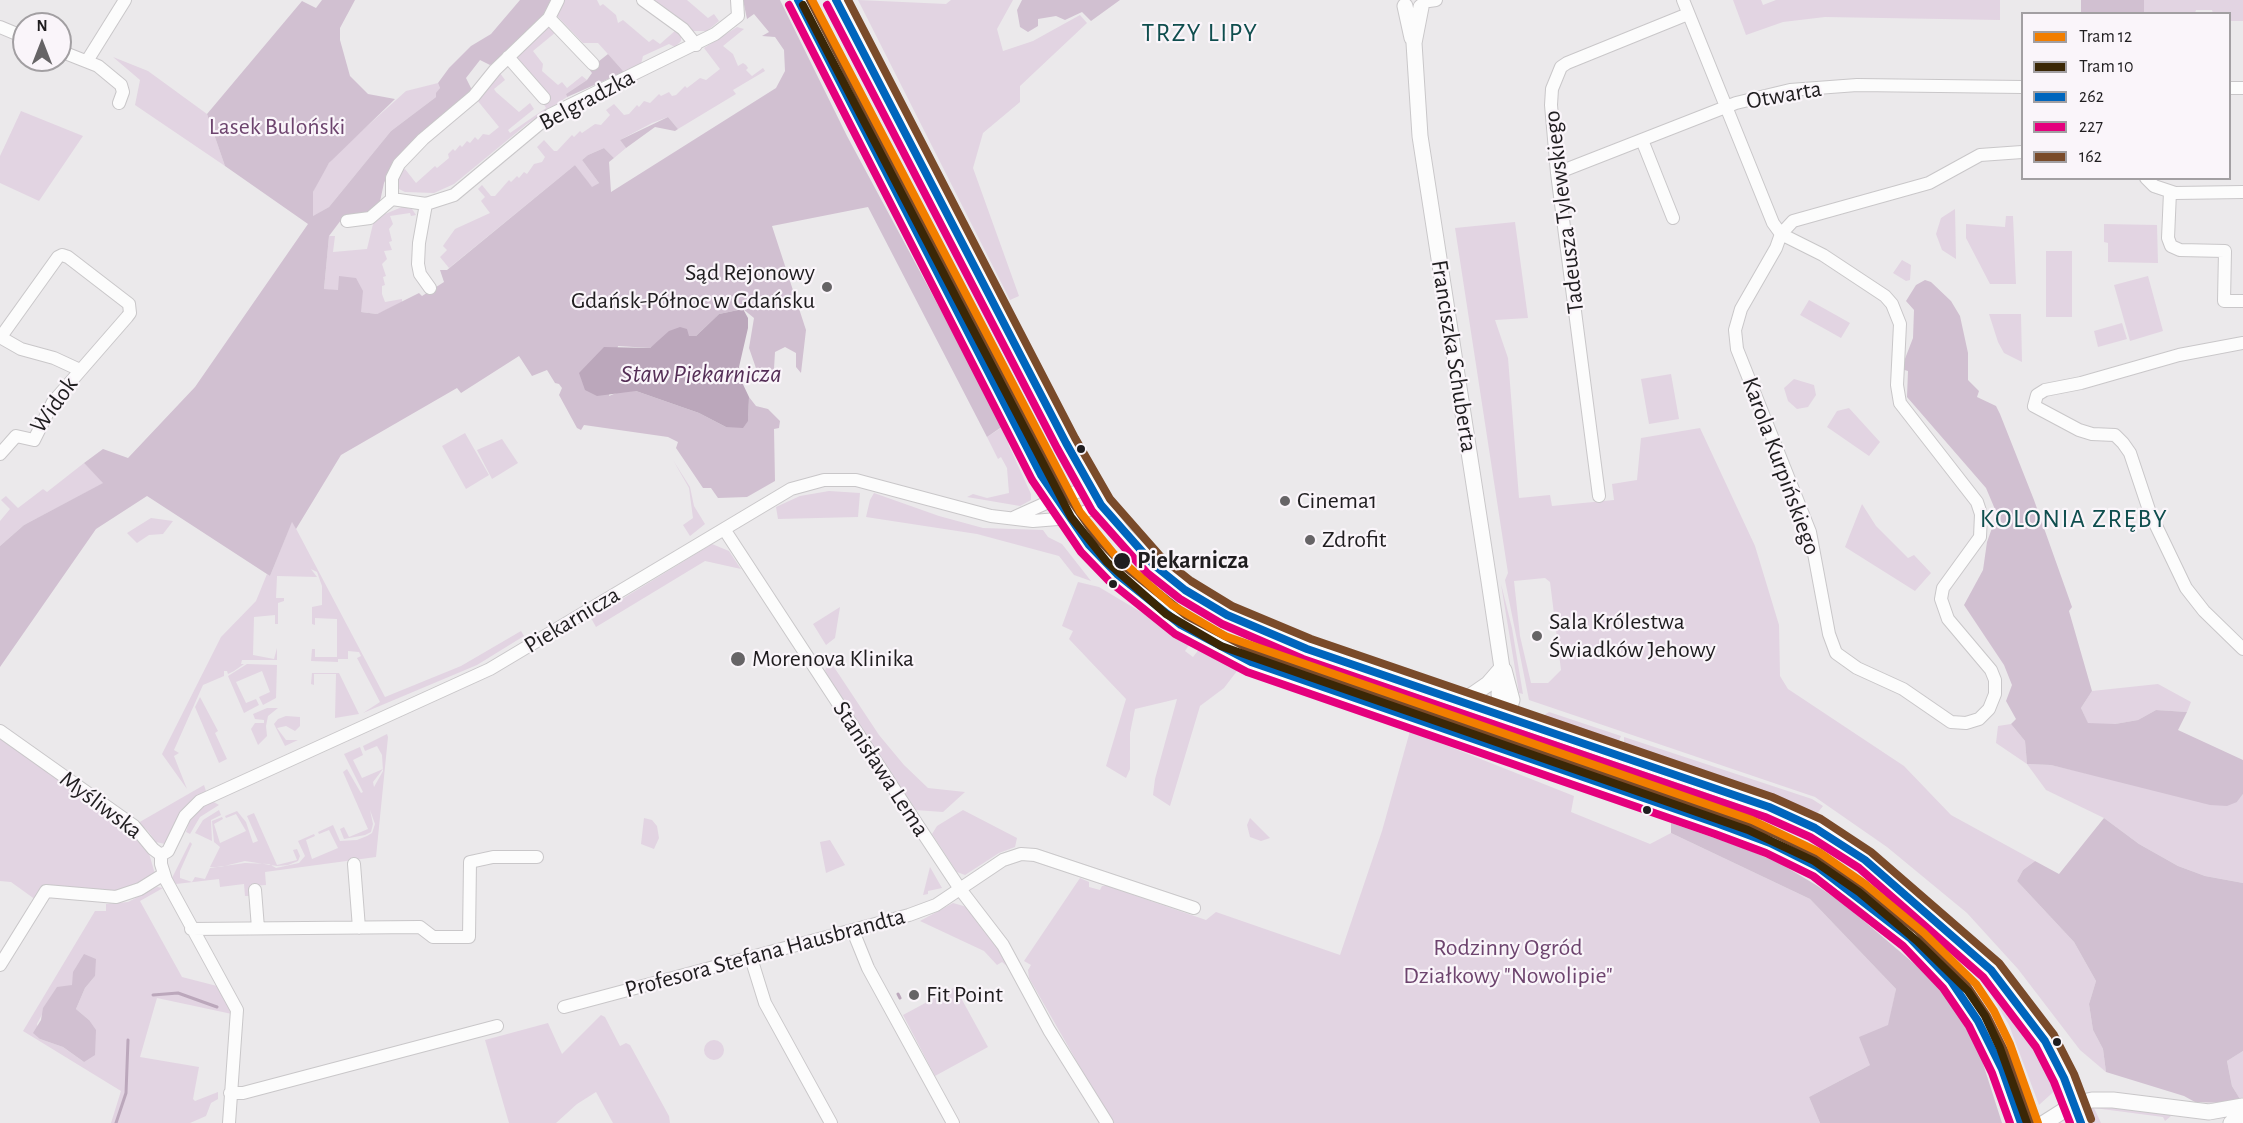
<!DOCTYPE html>
<meta charset="utf-8">
<style>
body{margin:0}
#map{position:relative;width:2243px;height:1123px;overflow:hidden;background:#ebe9eb;font-family:"Alegreya Sans",sans-serif}
canvas{display:block}
.legend{position:absolute;left:2021px;top:12px;width:210px;height:168px;box-sizing:border-box;background:#faf5fa;border:2px solid #a29fa2;margin:0;padding:8px 10px;list-style:none;font-size:18px;color:#1f1d1f}
.legend li{display:flex;align-items:center;gap:12px;height:30px}
.legend b{width:30px;border:2px solid #a29fa2}
.north{position:absolute;left:12px;top:12px;width:60px;height:60px;box-sizing:border-box;background:#faf5fa;border:2px solid #a29fa2;border-radius:50%;rotate:0deg;font-size:16px;font-weight:700;line-height:24px;text-align:center;color:#1f1d1f}
.north::after{content:'';display:block;margin:auto;width:21px;height:27px;background:#666466;clip-path:polygon(50% 0,100% 100%,50% 72%,0 100%)}
</style>
<div id="map">
<canvas width="2243" height="1123"></canvas>
<ul class="legend">
<li><b style="height:8px;background:#f27e00"></b>Tram 12</li>
<li><b style="height:8px;background:#3b2706"></b>Tram 10</li>
<li><b style="height:8px;background:#0065bd"></b>262</li>
<li><b style="height:8px;background:#e5007d"></b>227</li>
<li><b style="height:8px;background:#7a4b2a"></b>162</li>
</ul>
<div class="north">N</div>
</div>
<script>
const context = document.querySelector('canvas').getContext('2d');
context.lineJoin = 'round';
function fill(path, color) {
  context.fillStyle = color;
  context.fill(path, 'evenodd');
}
function toPath(rows) {
  const path = new Path2D();
  for (const r of rows) {
    if (r.length === 3) {
      path.moveTo(r[0] + r[2], r[1]);
      path.arc(r[0], r[1], r[2], 0, 2 * Math.PI);
      continue;
    }
    path.moveTo(r[0], r[1]);
    for (let i = 2; i < r.length; i += 2) path.lineTo(r[i], r[i + 1]);
  }
  return path;
}
function stroke(path, color, width, dash) {
  context.strokeStyle = color;
  context.lineWidth = width;
  context.lineCap = dash ? 'butt' : 'round';
  context.setLineDash(dash || []);
  context.stroke(path);
}
function drawText(font, color, halo, rows, align = 'center') {
  context.font = font + ' "Alegreya Sans",sans-serif';
  context.lineWidth = 4.5;
  context.setLineDash([]);
  context.textBaseline = 'middle';
  context.strokeStyle = halo;
  context.fillStyle = color;
  for (const [text, x, y, turn = 0] of rows) {
    context.save();
    context.translate(x, y);
    context.rotate((+turn || 0) * Math.PI / 180);
    context.textAlign = isNaN(turn) ? turn : align;
    if (halo) context.strokeText(text, 0, 0);
    context.fillText(text, 0, 0);
    context.restore();
  }
}
fill(toPath([
 [562,0,597,0,600,6,603,4,616,15,618,23,623,20,649,42,653,39,660,44,676,30,681,34,681,41,675,47,669,44,643,56,641,64,624,72,598,43,583,43,557,16],
 [650,0,687,0,708,18,714,14,719,21,707,31,693,31],
 [858,0,946,4,951,0,1013,0,997,29,1003,51,1033,41,1080,15,1087,23,1020,86,1020,102,983,133,973,168,1019,296,1010,300],
 [1733,0,1761,0,1763,5,1776,0,2000,0,2000,20,1825,17,1783,22,1746,35],
 [2144,0,2243,0,2243,21,2230,21,2230,14,2213,13,2212,10,2196,10,2195,13,2144,13],
 [548,27,556,32,533,51,543,64,542,71,558,85,562,82,567,88,582,76,587,80,566,94,567,97,527,124,454,184,434,193,405,192,399,189,397,185,400,172,405,169,416,183,435,166,437,168,449,158,448,154,453,149,455,151,460,145,462,147,467,141,470,143,475,137,478,140,483,134,489,135,499,127,477,100,500,73,505,80,494,89,496,92,519,112,530,103,534,109,508,130,510,133,546,108,516,57],
 [737,27,744,29,723,46,733,54,738,66,743,63,746,65,748,68,746,70,752,76,763,68,765,71,733,90,736,94,678,129,668,117,652,123,620,140,626,148,614,158,604,148,588,155,582,160,599,183,592,188,575,165,449,268,440,257,447,250,443,246,445,243,455,229,490,213,481,201,485,197,478,189,482,185,491,196,495,196,509,180,511,182,517,176,519,178,524,172,527,174,534,164,542,162,545,157,537,147,544,140,554,151,557,151,572,135,574,137,580,131,582,133,595,124,601,125,610,115,606,110,614,104,624,115,629,114,637,105,639,107,644,101,650,103,659,94,661,96,669,92,672,96,676,95,685,86,687,88,700,78,706,80,720,69,704,48],
 [113,57,148,71,207,114,225,166,135,105,140,80],
 [438,83,440,88,436,97,391,131,329,207,312,217,313,192,318,179,334,156,406,91],
 [21,111,83,136,39,201,0,183,0,156],
 [402,207,412,209,416,215,411,216,410,213,390,216,393,224,389,229,392,241,389,242,392,250,384,251,387,259,382,264,386,276,383,277,385,285,382,286,382,294,385,302,402,299,402,303,377,314,361,312,338,291,324,289,329,236,335,236,333,252,367,249,373,224,385,214],
 [1955,209,1956,259,1942,250,1936,234,1941,218],
 [2006,216,2013,216,2016,284,1990,284,1966,238,1966,224,2005,227],
 [1515,222,1528,318,1495,320,1508,358,1519,498,1550,495,1552,506,1614,500,1612,484,1637,480,1641,438,1700,428,1755,546,1779,625,1780,676,1788,689,1904,766,1951,815,2035,861,2023,870,2017,881,2074,942,2096,981,2089,1004,2093,1030,2103,1049,2106,1072,2080,1050,2018,969,1967,913,1887,847,1815,797,1529,700,1505,580,1508,573,1455,228],
 [1545,578,1550,582,1561,670,1548,683,1531,683,1520,636,1514,581],
 [2104,224,2157,225,2158,263,2108,262,2108,243,2104,242],
 [2046,251,2072,251,2072,317,2046,317],
 [1902,260,1911,265,1910,280,1906,281,1893,273],
 [2148,276,2163,331,2130,341,2114,285],
 [1809,300,1850,323,1841,338,1800,315],
 [1989,314,2021,314,2022,362,2004,353,1998,342],
 [2122,323,2127,339,2098,347,2094,331],
 [1671,374,1679,419,1649,424,1641,379],
 [1794,379,1814,385,1816,395,1808,407,1797,409,1788,401,1784,388],
 [1036,401,1080,482,1079,484,1075,484,1032,403],
 [1023,408,1064,486,1061,487,1019,410],
 [1849,408,1880,442,1869,456,1827,427,1837,411],
 [1004,426,1009,446,1031,494,1031,500,1020,506,967,497,973,494,987,498,1009,493,1007,468,1001,457,998,459,987,437],
 [465,433,489,475,466,489,442,446],
 [502,439,518,463,492,479,477,450],
 [673,460,690,487,694,506,705,524,690,536,683,525,693,518,689,488],
 [84,463,104,483,24,525,0,546,0,521,10,509,1,500,6,496,18,508,43,489,47,492],
 [829,491,860,493,858,517,778,519,776,507,800,496],
 [874,493,939,516,983,528,1043,530,1048,537,1062,544,1091,581,1074,575,1059,556,977,534,866,517,870,500],
 [1862,504,1876,526,1908,558,1914,555,1931,573,1915,591,1845,547],
 [151,518,173,521,163,534,149,535,137,543,127,533],
 [292,521,385,697,461,666,521,631,524,636,477,665,363,713,380,702,357,658,361,656,359,652,348,651,348,659,338,659,338,662,311,661,312,649,315,649,315,657,337,657,337,619,315,618,315,625,312,624,312,607,322,605,322,586,317,572,311,569,317,577,277,576,276,598,284,598,284,601,278,603,278,624,275,624,275,615,254,617,253,655,274,659,277,648,277,660,242,660,241,664,244,664,234,671,228,674,227,671,224,671,224,676,203,685,174,750,179,753,174,756,187,789,162,754,221,637,256,601,267,574,270,576],
 [712,544,729,551,741,569,705,561,596,627,591,618],
 [1144,564,1166,585,1213,618,1297,652,1488,717,1490,723,1225,627,1168,592,1140,568],
 [1130,572,1179,613,1228,640,1438,716,1225,641,1178,615,1126,576],
 [1078,582,1099,587,1191,642,1185,651,1193,657,1200,648,1237,671,1224,688,1200,706,1170,806,1153,795,1155,779,1177,699,1135,709,1130,733,1130,769,1126,778,1106,766,1126,699,1069,639,1073,631,1062,626],
 [1501,584,1512,628,1523,694,1519,693],
 [840,607,835,638,826,645,813,624],
 [830,661,879,735,904,765,928,788,965,792,943,812,915,810,827,677,825,670],
 [247,664,277,665,276,698,263,705,259,697,270,692,262,671,236,682,246,703,256,699,259,705,244,713,228,676],
 [312,673,339,673,359,714,335,718,336,674,314,674,314,685,311,684],
 [2158,684,2191,702,2187,712,2156,710,2138,720,2115,724,2088,724,2081,708,2092,691],
 [200,697,218,731,215,733,227,759,219,763,195,707],
 [267,708,278,708,268,716,266,726,267,736,258,745,251,729,255,723,264,723,264,720,255,719,253,714],
 [1549,712,1621,736,1617,745,1541,717],
 [286,716,300,717,300,726,295,731,286,726,277,728,286,740,298,740,285,746,274,724,278,719],
 [2011,724,2025,741,2027,764,2051,765,2132,784,2237,802,2243,794,2243,883,2205,876,2178,866,2139,844,2104,818,2046,790,2027,764,1996,743,1998,726],
 [1410,731,1574,796,1571,812,1650,844,1671,833,1810,899,1896,989,1889,1025,1870,1065,1809,1097,1820,1123,1112,1123,1029,978,1028,970,1031,965,1024,961,1080,878,1089,882,1089,887,1100,890,1102,886,1107,886,1206,920,1216,912,1340,955,1382,831],
 [1535,733,1754,807,1800,827,1854,859,1985,971,2034,1034,2061,1085,2039,1105,2009,1025,1985,984,1951,946,1851,863,1797,831,1771,819,1534,737],
 [387,734,388,737,376,857,265,872,266,885,250,886,251,896,245,896,244,884,220,887,219,879,176,884,172,878,190,842,192,844,180,871,180,878,192,882,195,877,205,879,210,868,245,863,269,864,276,868,299,863,305,856,298,841,314,834,315,836,306,840,312,859,338,848,329,830,319,834,318,832,333,825,340,841,357,840,367,836,372,833,375,824,370,810,373,824,371,832,365,835,344,839,340,829,344,827,349,837,368,829,343,772,347,769,361,793,363,792,344,754,360,747,363,755,353,760,362,778,383,769,373,782,374,787,383,771,382,755,377,746,365,751,363,746],
 [0,737,133,831,148,850,155,874,124,892,44,888,36,900,11,882,0,881],
 [1624,737,1812,799,1823,806,1812,820,1624,747],
 [1531,747,1757,824,1792,840,1858,881,1944,953,1964,974,1996,1022,2011,1054,2032,1114,2028,1115,2007,1056,1975,996,1843,876,1529,751],
 [204,785,206,791,183,809,165,844,156,842,148,831,138,823],
 [212,801,219,805,200,817,190,834,186,832,190,819,198,809],
 [219,810,221,815,211,820,212,841,195,833,203,820],
 [963,810,1017,838,1015,847,999,853,965,875,957,872,932,834,937,826],
 [237,811,246,822,253,843,258,841,247,816,254,813,277,865,297,860,293,850,297,849,300,856,298,861,288,865,277,866,245,861,220,867,210,867,220,847,214,842,212,821,222,817,223,819,214,824,220,843,246,831,236,814,226,818,225,816],
 [644,818,652,820,657,826,659,838,654,849,641,844],
 [1250,818,1270,838,1261,841,1250,837,1247,825],
 [830,840,845,865,826,873,820,842],
 [930,867,942,888,928,891,928,894,923,895],
 [157,887,163,888,140,901,182,977,217,986,232,1014,157,998,140,1057,199,1067,193,1099,195,1101,218,1092,218,1099,211,1103,206,1116,190,1123,111,1123,121,1091,23,1031,95,911,106,911,106,904,128,902],
 [95,976,85,988,76,1009,89,1020,84,1062,63,1047,40,1039,37,1024,49,1001,72,985],
 [953,903,967,907,1011,965,1008,967,1002,962,997,965,984,951,920,921],
 [955,987,988,1047,935,1076,903,1015],
 [601,1015,605,1017,620,1046,626,1043,630,1045,669,1116,670,1123,613,1123,596,1092,577,1104,556,1123,509,1123,485,1040,548,1023,562,1054],
 [714,1050,10],
 [2243,1051,2243,1097,2240,1099,2232,1086,2227,1061],
 [2094,1105,2170,1114,2171,1116,2165,1121,2163,1117,2094,1108,2101,1123,2090,1123,2087,1107]
]), '#e2d4e2');
fill(toPath([
 [322,0,355,0,340,28,340,40,350,76,368,94,395,99,329,163,313,192,313,216,329,207,391,131,436,97,436,93,440,88,438,83,449,68,471,46,491,34,520,0,553,0,541,19,496,63,490,65,480,60,466,78,473,92,394,162,384,183,379,206,365,214,344,216,329,236,324,289,338,290,339,276,356,278,363,291,361,312,377,314,419,293,422,296,444,282,440,270,447,270,575,165,592,187,599,183,582,160,588,155,604,148,614,158,609,162,611,192,776,88,785,71,784,50,775,37,762,36,769,32,754,14,747,19,743,0,780,0,847,136,1003,426,987,437,868,207,772,226,806,330,801,373,796,367,796,353,785,347,775,352,774,369,770,372,758,374,749,348,754,318,743,309,719,314,696,336,658,342,650,348,618,346,609,396,621,391,636,391,699,413,726,427,748,420,749,397,756,406,768,409,780,421,779,428,774,429,775,481,747,497,718,498,711,488,703,488,676,448,678,442,668,437,584,425,581,430,577,428,559,395,562,388,559,384,555,383,547,370,532,376,519,356,461,393,457,388,341,455,296,529,292,522,270,576,147,496,96,529,0,667,0,546,24,525,103,483,84,463,103,449,128,458,195,387,308,224,225,166,207,114,302,1,316,8],
 [1022,0,1120,0,1091,21,1082,12,1065,20,1056,16,1038,19,1038,26,1028,32,1020,27,1017,10],
 [2081,0,2144,0,2144,13,2081,13],
 [608,54,624,72,567,97,566,94,587,80,592,73,589,69],
 [668,117,678,129,675,131,655,127,626,148,620,140],
 [1925,280,1931,282,1951,301,1960,316,1968,353,1968,380,1979,391,1977,397,1996,406,2000,414,2034,500,2072,607,2069,611,2092,691,2081,708,2088,723,2115,724,2138,720,2156,710,2187,712,2178,730,2243,760,2243,794,2237,802,2227,806,2210,805,2051,765,2027,764,2025,741,2011,724,2016,719,2006,701,2012,685,2004,665,1964,605,1983,570,1987,542,1997,514,1986,488,1907,397,1908,371,1901,369,1913,338,1914,310,1906,301,1916,285],
 [2104,818,2139,844,2178,866,2205,876,2243,883,2243,1051,2227,1061,2232,1086,2240,1099,2224,1103,2195,1102,2184,1096,2106,1072,2103,1049,2093,1030,2089,1004,2096,981,2074,942,2017,881,2023,870,2035,861,2059,874],
 [1671,823,1746,849,1781,864,1816,885,1844,904,1938,984,1966,1023,1979,1051,2002,1123,1820,1123,1809,1097,1870,1065,1859,1037,1888,1025,1896,989,1810,899,1671,833],
 [84,954,96,959,95,976,85,988,76,1009,89,1020,96,1030,95,1055,84,1062,63,1047,40,1039,33,1033,41,1020,43,1008,57,987,72,985,73,972]
]), '#d1c0d1');
fill(toPath([
 [743,309,748,318,748,328,739,367,740,378,749,397,748,421,743,428,726,427,699,413,636,391,597,396,585,390,579,373,604,347,650,348,669,331,680,327,687,329,689,336,696,336,719,314]
]), '#bba7bb');
stroke(toPath([
 [898,994,900,998],
 [153,995,178,993,217,1007],
 [116,1123,126,1093,128,1040]
]), '#bba7bb', 3);
const minor = toPath([
 [643,0,683,29,696,45],
 [1683,0,1773,223,1781,234,1823,255,1885,296,1892,304,1900,324,1897,385,1900,403,1977,502,1981,514,1980,537,1943,588,1941,599,1948,619,1991,670,1995,680,1995,694,1989,709,1979,719,1966,723,1951,722,1903,689,1857,668,1836,653,1829,634,1810,532,1737,349,1735,330,1741,309,1776,248,1781,234,1793,221,1929,183,1980,155,2022,152],
 [1429,1,1436,0],
 [549,18,593,64],
 [0,27,24,37],
 [60,51,98,66,121,85,123,92,119,103],
 [508,57,544,98],
 [87,61,125,0],
 [2230,88,2243,88],
 [1642,140,1673,218],
 [1557,173,1736,103,1790,90,1857,85,2022,87],
 [2146,178,2154,186,2175,193,2243,192],
 [2170,192,2168,238,2171,246,2180,250,2225,251,2224,301,2243,301],
 [392,199,392,178,399,164,423,139,474,96,495,70,549,18,558,0],
 [426,204,419,243,418,264,420,274,430,288],
 [347,221,370,218,392,199,426,204,454,195,550,115,715,34,738,16,737,0],
 [0,337,21,349,54,358,80,370],
 [0,338,58,257,62,255,68,257,129,304,130,313,127,317,53,402,34,440,16,436,0,454],
 [2243,343,2179,355,2081,383,2045,390,2037,395,2034,406,2079,430,2092,434,2115,435,2123,443,2130,453,2150,513,2186,588,2204,611,2243,649],
 [1599,496,1557,173,1551,105,1552,89,1561,67,1567,63,1688,14],
 [1015,517,1066,494,1092,489],
 [724,529,915,821,960,889,1003,945,1049,1030,1107,1123],
 [0,731,134,826,153,849,161,855],
 [161,855,168,851,185,816,200,801,490,669,791,489,824,480,856,480,991,516,1033,521,1070,518,1101,505],
 [161,855,161,864,166,880,237,1010,229,1123],
 [354,864,359,928],
 [255,890,258,928],
 [191,929,420,927,433,937,469,937,470,862,493,857,537,857],
 [853,931,868,968,953,1123],
 [751,958,765,1003,831,1123],
 [0,965,46,891,116,897,140,889,164,874],
 [564,1007,909,915,936,905,1003,860,1021,854,1035,855,1194,908],
 [230,1093,243,1093,497,1026]
]);
const major = toPath([
 [798,0,1041,475,1089,545,1117,574,1181,625,1251,662,1719,824,1770,843,1818,867,1857,895,1910,938,1951,981,1978,1021,2002,1069,2021,1123],
 [836,0,1066,443,1101,505,1124,534,1154,565,1185,590,1227,615,1307,649,1698,782,1769,807,1815,828,1865,860,1991,970,2045,1041,2064,1078,2081,1123],
 [1405,6,1412,38],
 [1421,7,1414,43,1420,136,1489,581,1502,668,1499,694,1506,718],
 [1462,702,1488,684,1501,669],
 [1497,746,1512,700,1504,670],
 [2044,1123,2074,1104,2092,1100,2113,1100,2209,1112,2243,1106],
 [2231,1123,2243,1115]
]);
stroke(minor, '#c9c7c9', 14);
stroke(major, '#c9c7c9', 17);
stroke(minor, '#fcfcfc', 12);
stroke(major, '#fcfcfc', 15);
stroke(toPath([
 [798,0,1041,475,1089,545,1117,574,1181,625,1251,662,1719,824,1770,843,1818,867,1910,938,1951,981,1978,1021,2002,1069,2021,1123],
 [836,0,1066,443,1101,505,1154,565,1185,590,1227,615,1307,649,1769,807,1815,828,1865,860,1991,970,2045,1041,2064,1078,2081,1123]
]), '#0065bd', 8);
stroke(toPath([
 [789,5,1032,480,1081,552,1109,581,1175,634,1247,672,1715,834,1766,853,1813,876,1903,946,1943,988,1969,1026,1992,1073,2010,1123],
 [827,5,1057,448,1092,511,1147,573,1180,599,1222,624,1303,659,1765,817,1810,837,1859,868,1983,977,2036,1047,2054,1082,2070,1123]
]), '#e5007d', 8);
stroke(toPath([
 [810,0,1050,470,1097,538,1124,566,1187,616,1255,652,1723,814,1775,834,1823,858,1917,930,1959,974,1987,1016,2011,1064,2031,1120],
 [848,0,1075,438,1110,499,1161,557,1191,581,1232,606,1311,639,1772,797,1821,819,1871,852,1999,963,2054,1035,2074,1074,2091,1119]
]), '#7a4b2a', 8);
stroke(toPath([
 [812,0,1080,512,1114,554,1172,605,1225,636,1752,820,1819,852,1865,884,1924,933,1976,984,1994,1011,2010,1044,2038,1123]
]), '#f27e00', 8);
stroke(toPath([
 [803,5,1071,517,1107,562,1166,614,1221,646,1748,830,1814,861,1859,892,1917,941,1968,991,1985,1016,2000,1048,2027,1123]
]), '#3b2706', 8);
for (const [x, y, r, color] of [
 [827,287,6,"#666466"],
 [1081,449,5,"#1f1d1f"],
 [1285,501,6,"#666466"],
 [1310,540,6,"#666466"],
 [1122,561,9,"#1f1d1f"],
 [1113,584,5,"#1f1d1f"],
 [1537,636,6,"#666466"],
 [738,659,8,"#666466"],
 [1647,810,5,"#1f1d1f"],
 [914,995,6,"#666466"],
 [2057,1042,5,"#1f1d1f"]
]) {
  const dot = new Path2D();
  dot.arc(x, y, r, 0, 2 * Math.PI);
  context.fillStyle = color;
  context.fill(dot);
  stroke(dot, '#faf5fa', 2);
}
drawText('24px', '#1f1d1f', '#faf5fa', [
 ["Otwarta",1784,95,-10],
 ["Belgradzka",587,100,-28],
 ["Tadeusza Tylewskiego",1564,212,-97],
 ["Franciszka Schuberta",1454,356,81],
 ["Widok",54,405,-54],
 ["Karola Kurpińskiego",1781,466,70],
 ["Piekarnicza",572,620,-31],
 ["Stanisława Lema",881,769,57],
 ["Myśliwska",101,805,37],
 ["Profesora Stefana Hausbrandta",765,953,-15]
]);
drawText('24px', '#6d446e', '#faf5fa', [
 ["Lasek Buloński",277,127],
 ["Rodzinny Ogród",1508,948],
 ["Działkowy \"Nowolipie\"",1508,976]
]);
drawText('24px', '#1f1d1f', '#faf5fa', [
 ["Sąd Rejonowy",815,273,"right"],
 ["Gdańsk-Północ w Gdańsku",815,301,"right"],
 ["Cinema1",1297,501],
 ["Zdrofit",1322,540],
 ["Sala Królestwa",1549,622],
 ["Świadków Jehowy",1549,650],
 ["Morenova Klinika",752,659],
 ["Fit Point",926,995]
], 'left');
drawText('bold 24px', '#1f1d1f', '#faf5fa', [
 ["Piekarnicza",1137,561]
], 'left');
context.letterSpacing = '1.5px';
drawText('26px', '#0f4e4e', '#faf5fa', [
 ["TRZY LIPY",1200,33],
 ["KOLONIA ZRĘBY",2074,519]
]);
context.letterSpacing = '0px';
drawText('italic 26px', '#552f57', '#faf5fa', [
 ["Staw Piekarnicza",701,374]
]);
</script>
